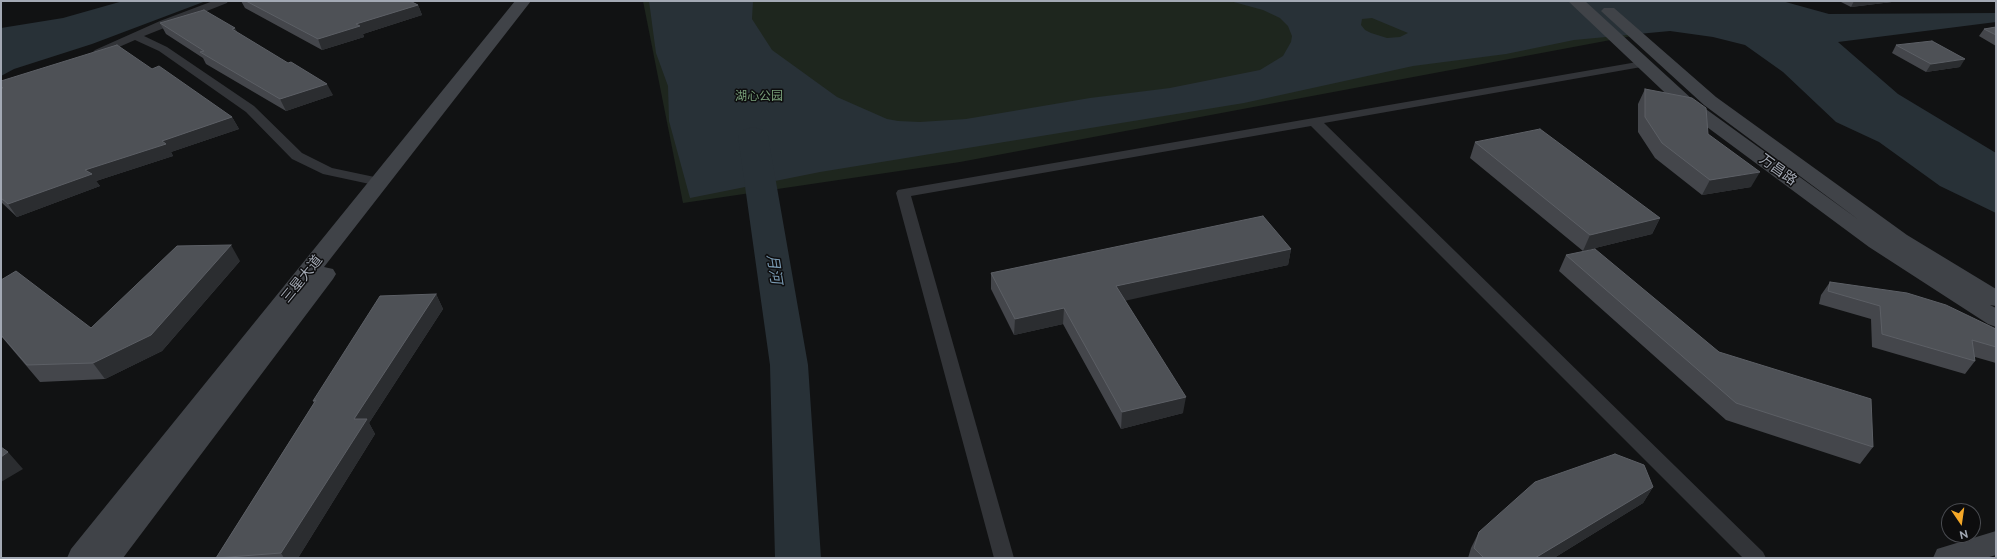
<!DOCTYPE html>
<meta charset="utf-8">
<style>
body{margin:0}
#map{position:relative;width:1997px;height:559px;overflow:hidden;background:#111213;font-family:Raleway,sans-serif}
canvas{display:block}
.frame{position:absolute;inset:0;border:2px solid #a3a9b4;pointer-events:none}
.north{position:absolute;left:1941px;top:503px;width:40px;height:40px;box-sizing:border-box;background:#0d0d0e;border:1px solid #494b50;border-radius:50%;rotate:167deg;font-size:11px;font-weight:700;line-height:16px;text-align:center;color:#a3a9b4}
.north::after{content:'';display:block;margin:auto;width:14px;height:18px;background:#f5a828;clip-path:polygon(50% 0,100% 100%,50% 72%,0 100%)}
</style>
<div id="map">
<canvas width="1997" height="559"></canvas>
<div class="frame"></div>
<div class="north">N</div>
</div>
<script>
const context = document.querySelector('canvas').getContext('2d');
context.lineJoin = 'round';
function fill(path, color) {
  context.fillStyle = color;
  context.fill(path, 'evenodd');
}
function toPath(rows) {
  const path = new Path2D();
  for (const r of rows) {
    path.moveTo(r[0], r[1]);
    for (let i = 2; i < r.length; i += 2) path.lineTo(r[i], r[i + 1]);
  }
  return path;
}
function stroke(path, color, width, dash) {
  context.strokeStyle = color;
  context.lineWidth = width;
  context.lineCap = dash ? 'butt' : 'round';
  context.setLineDash(dash || []);
  context.stroke(path);
}
function drawText(font, color, halo, rows, align = 'center') {
  context.font = font + ' Raleway,"Noto Sans SC",sans-serif';
  context.lineWidth = 3;
  context.setLineDash([]);
  context.textBaseline = 'middle';
  context.strokeStyle = halo;
  context.fillStyle = color;
  for (const [text, x, y, turn = 0] of rows) {
    context.save();
    context.translate(x, y);
    context.rotate((+turn || 0) * Math.PI / 180);
    context.textAlign = isNaN(turn) ? turn : align;
    if (halo) context.strokeText(text, 0, 0);
    context.fillText(text, 0, 0);
    context.restore();
  }
}
fill(toPath([
 [643,1,1593,1,1632,36,960,162,683,203]
]), '#1e261e');
fill(toPath([
 [123,1,206,1,92,44,14,69,1,76,1,28,63,18],
 [649,1,753,1,752,19,772,50,837,97,887,119,898,121,920,122,966,119,1090,98,1170,88,1260,70,1283,56,1291,42,1292,36,1288,26,1280,18,1263,10,1230,1,1782,1,1829,14,1996,13,1996,22,1838,42,1898,94,1996,153,1996,213,1940,186,1879,142,1836,122,1783,72,1745,45,1713,37,1670,31,1574,40,1506,54,1413,66,1244,103,820,172,690,198,669,121,668,86,656,53],
 [1372,18,1408,33,1400,37,1387,38,1371,33,1365,30,1361,25,1362,19]
]), '#283137');
fill(toPath([
 [753,127,763,130,768,136,808,365,821,558,775,558,770,365,738,136,743,130,753,127]
]), '#283137');
fill(toPath([
 [213,1,228,1,227,3,144,36,167,47,254,106,302,153,332,168,384,179,386,182,384,185,379,186,323,174,292,159,246,112,159,51,135,40,103,54,95,54,93,52,95,50,160,21,213,1],
 [1643,61,1647,62,1649,64,1647,66,1324,123,1763,552,1766,558,1743,558,1311,126,911,196,1014,558,994,558,896,193,898,190,1643,61]
]), '#323438');
fill(toPath([
 [515,1,531,1,324,267,333,269,336,274,333,279,123,558,67,558,71,549,515,1],
 [1568,1,1585,1,1692,99,1859,220,1704,105,1601,11,1604,8,1614,8,1716,97,1907,235,1996,289,1996,306,1990,305,1996,308,1996,327,1988,324,1869,247,1680,107,1568,1],
 [1996,531,1996,555,1986,558,1933,558,1937,549,1996,531]
]), '#404348');
fill(toPath([
 [241,1,416,1,412,2,418,5,422,15,363,34,364,37,322,50,245,8],
 [1839,1,1900,1,1851,7],
 [160,23,237,33,333,95,286,111,206,64,203,58,166,34],
 [1996,27,1996,46,1979,36,1984,29],
 [1896,45,1960,67,1926,72,1892,53],
 [152,69,232,117,239,129,171,152,173,156,96,181,100,186,17,217,1,202,1,81],
 [1645,89,1708,134,1751,187,1702,195,1655,158,1638,132,1638,104],
 [1475,142,1660,218,1652,234,1583,251,1470,158],
 [1291,249,1288,265,1125,300,1183,413,1121,429,1063,324,1014,335,991,289,991,273],
 [1566,255,1719,352,1873,447,1860,464,1726,420,1559,271],
 [240,261,162,351,105,379,40,382,1,336,1,280,91,328],
 [1830,282,1996,329,1996,363,1975,357,1975,361,1965,374,1872,347,1871,319,1819,304,1821,295],
 [436,294,443,309,369,423,375,434,298,558,216,558,314,403,313,401],
 [1653,487,1643,503,1554,558,1468,558,1471,548,1479,532]
]), '#44464b');
fill(toPath([
 [1854,1,1900,1,1851,7],
 [418,5,422,15,363,34,364,37,322,50,318,39,356,24],
 [235,28,241,39,232,29],
 [1965,59,1960,67,1926,72,1931,64],
 [327,84,333,95,286,111,280,99],
 [232,117,239,129,171,152,173,156,96,181,100,186,17,217,8,204,85,170,162,141],
 [1760,172,1751,187,1702,195,1710,180],
 [1660,218,1652,234,1583,251,1590,235],
 [231,245,240,261,162,351,105,379,93,363],
 [1291,249,1288,265,1115,303,1116,286],
 [436,294,443,309,369,423,375,434,298,558,284,558,281,553,354,419],
 [1064,308,1063,324,1014,335,1015,319],
 [1186,397,1183,413,1121,429,1122,412],
 [8,452,23,469,1,482,1,457],
 [1653,487,1643,503,1554,558,1535,558]
]), '#2b2d30');
const building = toPath([
 [246,1,410,1,418,5,356,24,360,26,318,39,246,1],
 [204,10,235,28,232,29,288,63,291,62,327,84,280,99,200,52,204,51,160,23,204,10],
 [1996,27,1996,35,1984,29,1996,27],
 [1932,41,1965,59,1931,64,1896,45,1932,41],
 [117,45,152,69,159,66,232,117,162,141,166,144,85,170,92,174,8,204,1,198,1,88,3,88,1,86,1,81,117,45],
 [1645,89,1692,98,1706,108,1708,134,1760,172,1710,180,1662,143,1645,117,1645,89],
 [1540,129,1660,218,1590,235,1475,142,1540,129],
 [1263,216,1291,249,1116,286,1186,397,1122,412,1064,308,1015,319,991,273,1263,216],
 [231,245,151,335,93,363,27,365,1,335,1,280,16,271,91,328,177,246,231,245],
 [1595,249,1719,352,1871,399,1873,447,1736,403,1566,255,1595,249],
 [1830,282,1907,293,1946,305,1996,329,1996,347,1972,340,1975,361,1882,334,1880,306,1828,291,1830,282],
 [436,294,354,419,367,419,281,553,216,558,316,400,313,401,380,296,436,294],
 [1,447,8,452,1,457,1,447],
 [1615,454,1644,465,1653,487,1535,558,1484,558,1474,548,1479,532,1535,482,1615,454]
]);
fill(building, '#4e5156');
stroke(building, '#5c5f65', 1);
drawText('12px', '#79a07a', '#0d0d0e', [
 ["湖心公园",759,96]
]);
drawText('14px', '#a3a9b4', '#0d0d0e', [
 ["万昌路",1778,170,36],
 ["三星大道",302,279,-51]
]);
drawText('italic 15px', '#7898b0', '#0d0d0e', [
 ["月河",774,269,81]
]);
</script>
